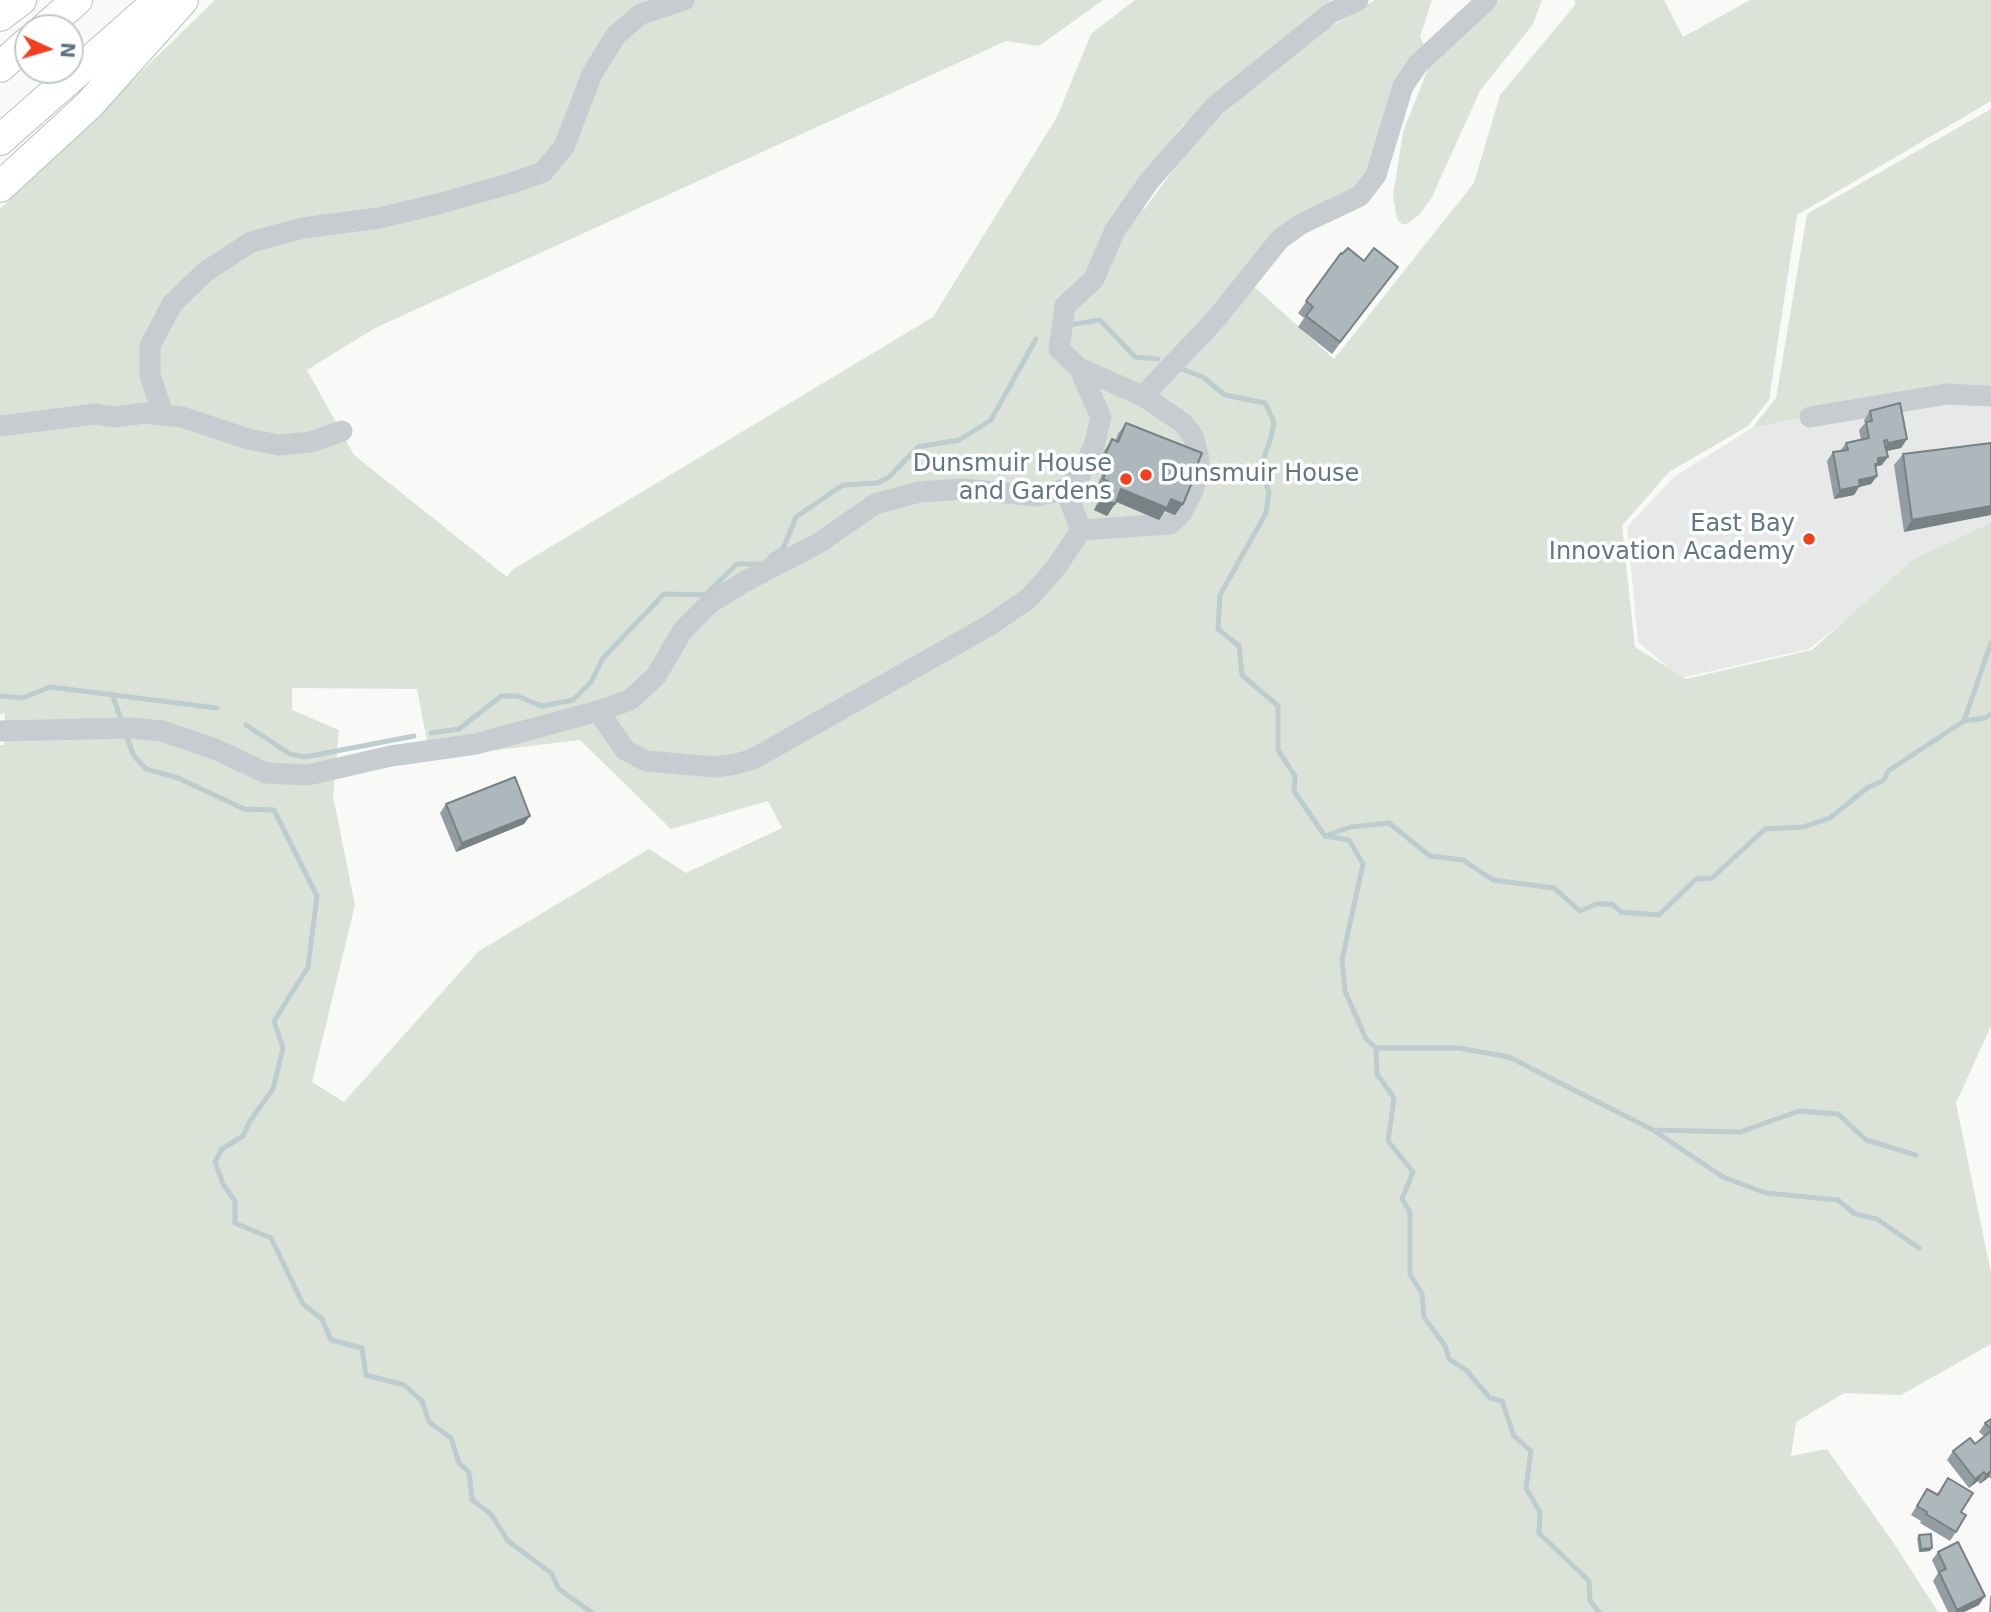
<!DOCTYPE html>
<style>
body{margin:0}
#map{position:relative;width:1991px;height:1612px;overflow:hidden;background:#f9f9f7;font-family:"DejaVu Sans",sans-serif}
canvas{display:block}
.north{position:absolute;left:14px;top:14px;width:70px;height:70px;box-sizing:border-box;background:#fff;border:2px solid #c0c9ce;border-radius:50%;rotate:94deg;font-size:19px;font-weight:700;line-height:28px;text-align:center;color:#617884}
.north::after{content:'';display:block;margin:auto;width:24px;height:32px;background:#f33f1d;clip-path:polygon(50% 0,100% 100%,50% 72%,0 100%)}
</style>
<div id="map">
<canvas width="1991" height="1612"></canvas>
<div class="north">N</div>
</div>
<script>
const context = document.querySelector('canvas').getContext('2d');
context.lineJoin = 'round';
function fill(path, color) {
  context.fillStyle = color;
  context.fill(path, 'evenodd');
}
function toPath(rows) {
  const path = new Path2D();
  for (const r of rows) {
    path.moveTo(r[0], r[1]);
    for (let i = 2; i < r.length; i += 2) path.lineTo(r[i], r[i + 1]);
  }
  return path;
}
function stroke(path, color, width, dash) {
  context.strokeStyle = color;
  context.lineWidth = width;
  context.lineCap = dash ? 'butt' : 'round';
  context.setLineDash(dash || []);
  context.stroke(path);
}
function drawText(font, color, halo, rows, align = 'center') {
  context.font = font + ' "DejaVu Sans",sans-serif';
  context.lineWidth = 7;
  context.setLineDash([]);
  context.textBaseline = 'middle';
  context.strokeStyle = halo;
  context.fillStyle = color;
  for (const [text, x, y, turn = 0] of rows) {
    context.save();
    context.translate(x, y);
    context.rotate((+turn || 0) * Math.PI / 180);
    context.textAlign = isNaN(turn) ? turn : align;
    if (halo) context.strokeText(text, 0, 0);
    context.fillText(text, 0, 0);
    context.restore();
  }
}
fill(toPath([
 [1963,384,1991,386,1991,551,1898,579,1809,649,1681,678,1638,642,1627,527,1675,476,1752,428]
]), '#e7e9e8');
fill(toPath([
 [215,0,1103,0,1039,46,1006,41,375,328,307,370,354,455,507,577,512,570,933,317,1057,117,1091,34,1135,0,1331,0,1183,125,1134,188,1144,210,1194,141,1237,101,1327,29,1375,0,1432,0,1420,37,1426,49,1361,187,1238,279,1257,289,1334,359,1474,183,1500,95,1575,5,1575,0,1664,0,1683,37,1750,0,1991,0,1991,101,1797,215,1769,400,1748,426,1669,472,1622,526,1635,647,1686,679,1812,650,1914,559,1991,523,1991,1026,1956,1103,1991,1273,1991,1344,1901,1395,1844,1393,1796,1422,1791,1456,1827,1449,1895,1545,1938,1612,0,1612,0,745,4,745,5,713,0,714,0,209],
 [292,688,417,689,430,758,580,740,671,829,768,801,782,828,686,873,649,849,479,951,344,1102,312,1082,355,905,333,796,339,730,292,710],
 [1499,0,1542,0,1533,24,1480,91,1431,199,1419,215,1407,224,1402,224,1397,219,1393,196,1403,132,1429,66],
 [1991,109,1991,386,1963,384,1752,428,1776,398,1807,214]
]), '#dbe2d7');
stroke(toPath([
 [1075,324,1100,320,1135,357,1158,359],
 [1179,368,1203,377,1225,395,1265,403,1274,422,1271,438,1260,468,1269,492,1266,513,1220,595,1218,629,1239,646,1242,675,1278,706,1278,750,1295,776,1294,791,1325,836,1349,840,1363,864,1342,960,1345,991,1366,1039,1376,1048,1377,1074,1394,1098,1388,1141,1413,1172,1402,1199,1410,1212,1410,1274,1422,1294,1424,1317,1445,1346,1449,1359,1466,1370,1490,1398,1502,1401,1514,1436,1531,1451,1526,1488,1540,1512,1539,1533,1589,1581,1590,1601,1599,1612],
 [770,557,783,549,796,517,843,485,877,483,889,477,918,447,959,440,991,420,1036,339],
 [112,694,122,722],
 [0,696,22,698,50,687,217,708],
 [1964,721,1991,643],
 [246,725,290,754,305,757,414,736],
 [431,733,459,729,501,696,517,696,542,706,573,700,591,682,603,658,664,594,705,595,737,564,759,564],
 [126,735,134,756,146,769,178,778,244,809,274,810,317,896,308,967,274,1021,283,1048,273,1089,250,1121,243,1136,222,1149,215,1162,223,1184,235,1201,235,1223,271,1238,303,1304,322,1319,331,1340,362,1348,366,1375,404,1385,422,1401,429,1422,451,1438,459,1463,469,1472,472,1500,491,1514,508,1541,551,1573,559,1589,591,1612],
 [1328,835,1351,827,1389,823,1430,856,1463,860,1493,880,1554,888,1580,911,1596,904,1612,904,1621,912,1659,915,1696,879,1712,878,1765,829,1803,827,1830,818,1867,788,1884,780,1888,771,1964,721,1985,718,1991,714],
 [1376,1048,1458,1048,1509,1057,1653,1130,1740,1132,1799,1111,1838,1114,1866,1140,1916,1155],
 [1653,1130,1723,1177,1766,1193,1838,1200,1855,1214,1877,1219,1919,1248]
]), '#bdcccf', 5);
const highway = toPath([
 [0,16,21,0],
 [45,28,77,0],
 [0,67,28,42],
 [0,140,159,0],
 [0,187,89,105,183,0]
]);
stroke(highway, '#bbbfc2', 32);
stroke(toPath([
 [1143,396,1079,368,1059,349,1065,306,1094,279,1115,230,1150,180,1215,106,1331,13,1358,0],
 [163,414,150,375,150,346,172,304,205,272,251,242,303,228,379,218,438,204,509,184,543,172,564,147,592,74,616,35,641,14,684,0],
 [1810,417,1947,394,1991,396],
 [0,426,95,414,114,417,145,413,182,417,248,439,279,445,311,442,342,431],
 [1065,489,1081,530],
 [598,711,625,750,646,761,715,767,736,764,753,759,990,625,1029,598,1055,569,1081,530,1170,524,1181,514,1192,493,1198,474,1199,459,1193,436,1183,423,1143,396,1215,320,1280,239,1301,224,1360,196,1376,175,1403,86,1418,64,1487,0],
 [0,731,130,728,162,731,215,749,266,773,308,775,391,756,476,744,598,711,630,700,656,676,683,630,710,603,742,583,819,543,875,504,919,492,964,489,1037,496,1065,489,1080,476,1094,446,1101,417,1079,368]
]), '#c6cccf', 21);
stroke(highway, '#fff', 30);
fill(toPath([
 [1341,253,1364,261,1398,267,1332,354,1298,327,1304,318,1298,313],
 [1870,411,1907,439,1901,448,1887,451,1882,465,1877,466,1876,468,1877,476,1871,484,1859,487,1854,495,1834,499,1827,461,1833,452,1840,451,1846,443,1861,440,1859,430,1865,423,1864,420],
 [1126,423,1195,470,1192,474,1175,515,1165,511,1159,520,1116,502,1107,516,1094,510,1101,494,1095,491,1103,472,1096,469,1104,451,1112,439,1115,441,1118,434],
 [1991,443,1904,532,1894,465,1903,454],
 [446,804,524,824,456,852,440,813],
 [1991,1419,1991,1479,1989,1477,1980,1484,1978,1481,1969,1488,1947,1460,1953,1451,1975,1444,1984,1436,1979,1432,1985,1423],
 [1948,1478,1961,1512,1956,1532,1950,1541,1920,1523,1921,1521,1911,1515,1927,1489,1937,1494],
 [1919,1535,1930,1551,1919,1552,1917,1538],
 [1938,1552,1979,1605,1964,1612,1948,1612,1933,1581,1938,1573,1932,1560],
 [1991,1595,1991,1612,1989,1612,1990,1597]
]), '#949ea2');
fill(toPath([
 [1907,439,1901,448,1882,452,1888,443],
 [1888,457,1882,465,1877,466,1872,472,1878,458],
 [1104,458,1111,461,1103,472,1096,469],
 [1185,466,1195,470,1187,481,1177,477],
 [1877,476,1871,484,1859,487,1854,495,1834,499,1840,490,1859,480],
 [1121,489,1171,499,1183,504,1175,515,1165,511,1159,520,1113,500],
 [1102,499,1115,504,1107,516,1094,510],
 [1991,506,1991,515,1904,532,1912,520],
 [530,816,524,824,456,852,462,843],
 [1991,1471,1989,1477,1980,1484,1986,1475],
 [1984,1472,1978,1481,1969,1488,1975,1479],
 [1932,1548,1930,1551,1919,1552,1921,1549],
 [1985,1596,1979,1605,1964,1612,1956,1612,1957,1610]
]), '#788184');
const building = toPath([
 [1348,248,1364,261,1374,248,1398,267,1340,342,1306,316,1313,307,1306,301,1341,253,1342,254,1348,248],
 [1900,403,1907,439,1888,443,1887,440,1884,441,1888,457,1878,458,1878,464,1875,464,1877,476,1859,480,1860,486,1840,490,1833,452,1848,450,1846,443,1869,438,1866,422,1872,421,1870,411,1900,403],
 [1126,423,1202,453,1195,470,1185,466,1183,470,1195,475,1183,504,1171,499,1167,508,1121,489,1115,504,1102,499,1109,482,1103,479,1111,461,1104,458,1112,439,1118,442,1126,423],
 [1991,443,1991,506,1912,520,1903,454,1991,443],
 [515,777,530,816,462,843,446,804,515,777],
 [1991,1419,1991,1429,1985,1423,1991,1419],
 [1991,1431,1991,1471,1986,1475,1984,1472,1975,1479,1953,1451,1970,1438,1975,1444,1991,1431],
 [1948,1478,1973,1493,1961,1512,1966,1515,1956,1532,1926,1514,1927,1512,1917,1506,1927,1489,1938,1495,1948,1478],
 [1931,1534,1932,1548,1921,1549,1919,1535,1931,1534],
 [1958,1542,1985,1596,1957,1610,1939,1572,1946,1569,1938,1552,1958,1542]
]);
fill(building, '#acb8bc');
stroke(building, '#788184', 2);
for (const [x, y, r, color] of [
 [1146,475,7,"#f33f1d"],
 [1126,479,7,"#f33f1d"],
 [1809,539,7,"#f33f1d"]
]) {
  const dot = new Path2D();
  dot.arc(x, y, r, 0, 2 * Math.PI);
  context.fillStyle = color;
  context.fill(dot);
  stroke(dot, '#fff', 2.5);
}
drawText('24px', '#617884', '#fff', [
 ["Dunsmuir House",1112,465],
 ["and Gardens",1112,493],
 ["Dunsmuir House",1160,475,"left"],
 ["East Bay",1795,525],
 ["Innovation Academy",1795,553]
], 'right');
</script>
